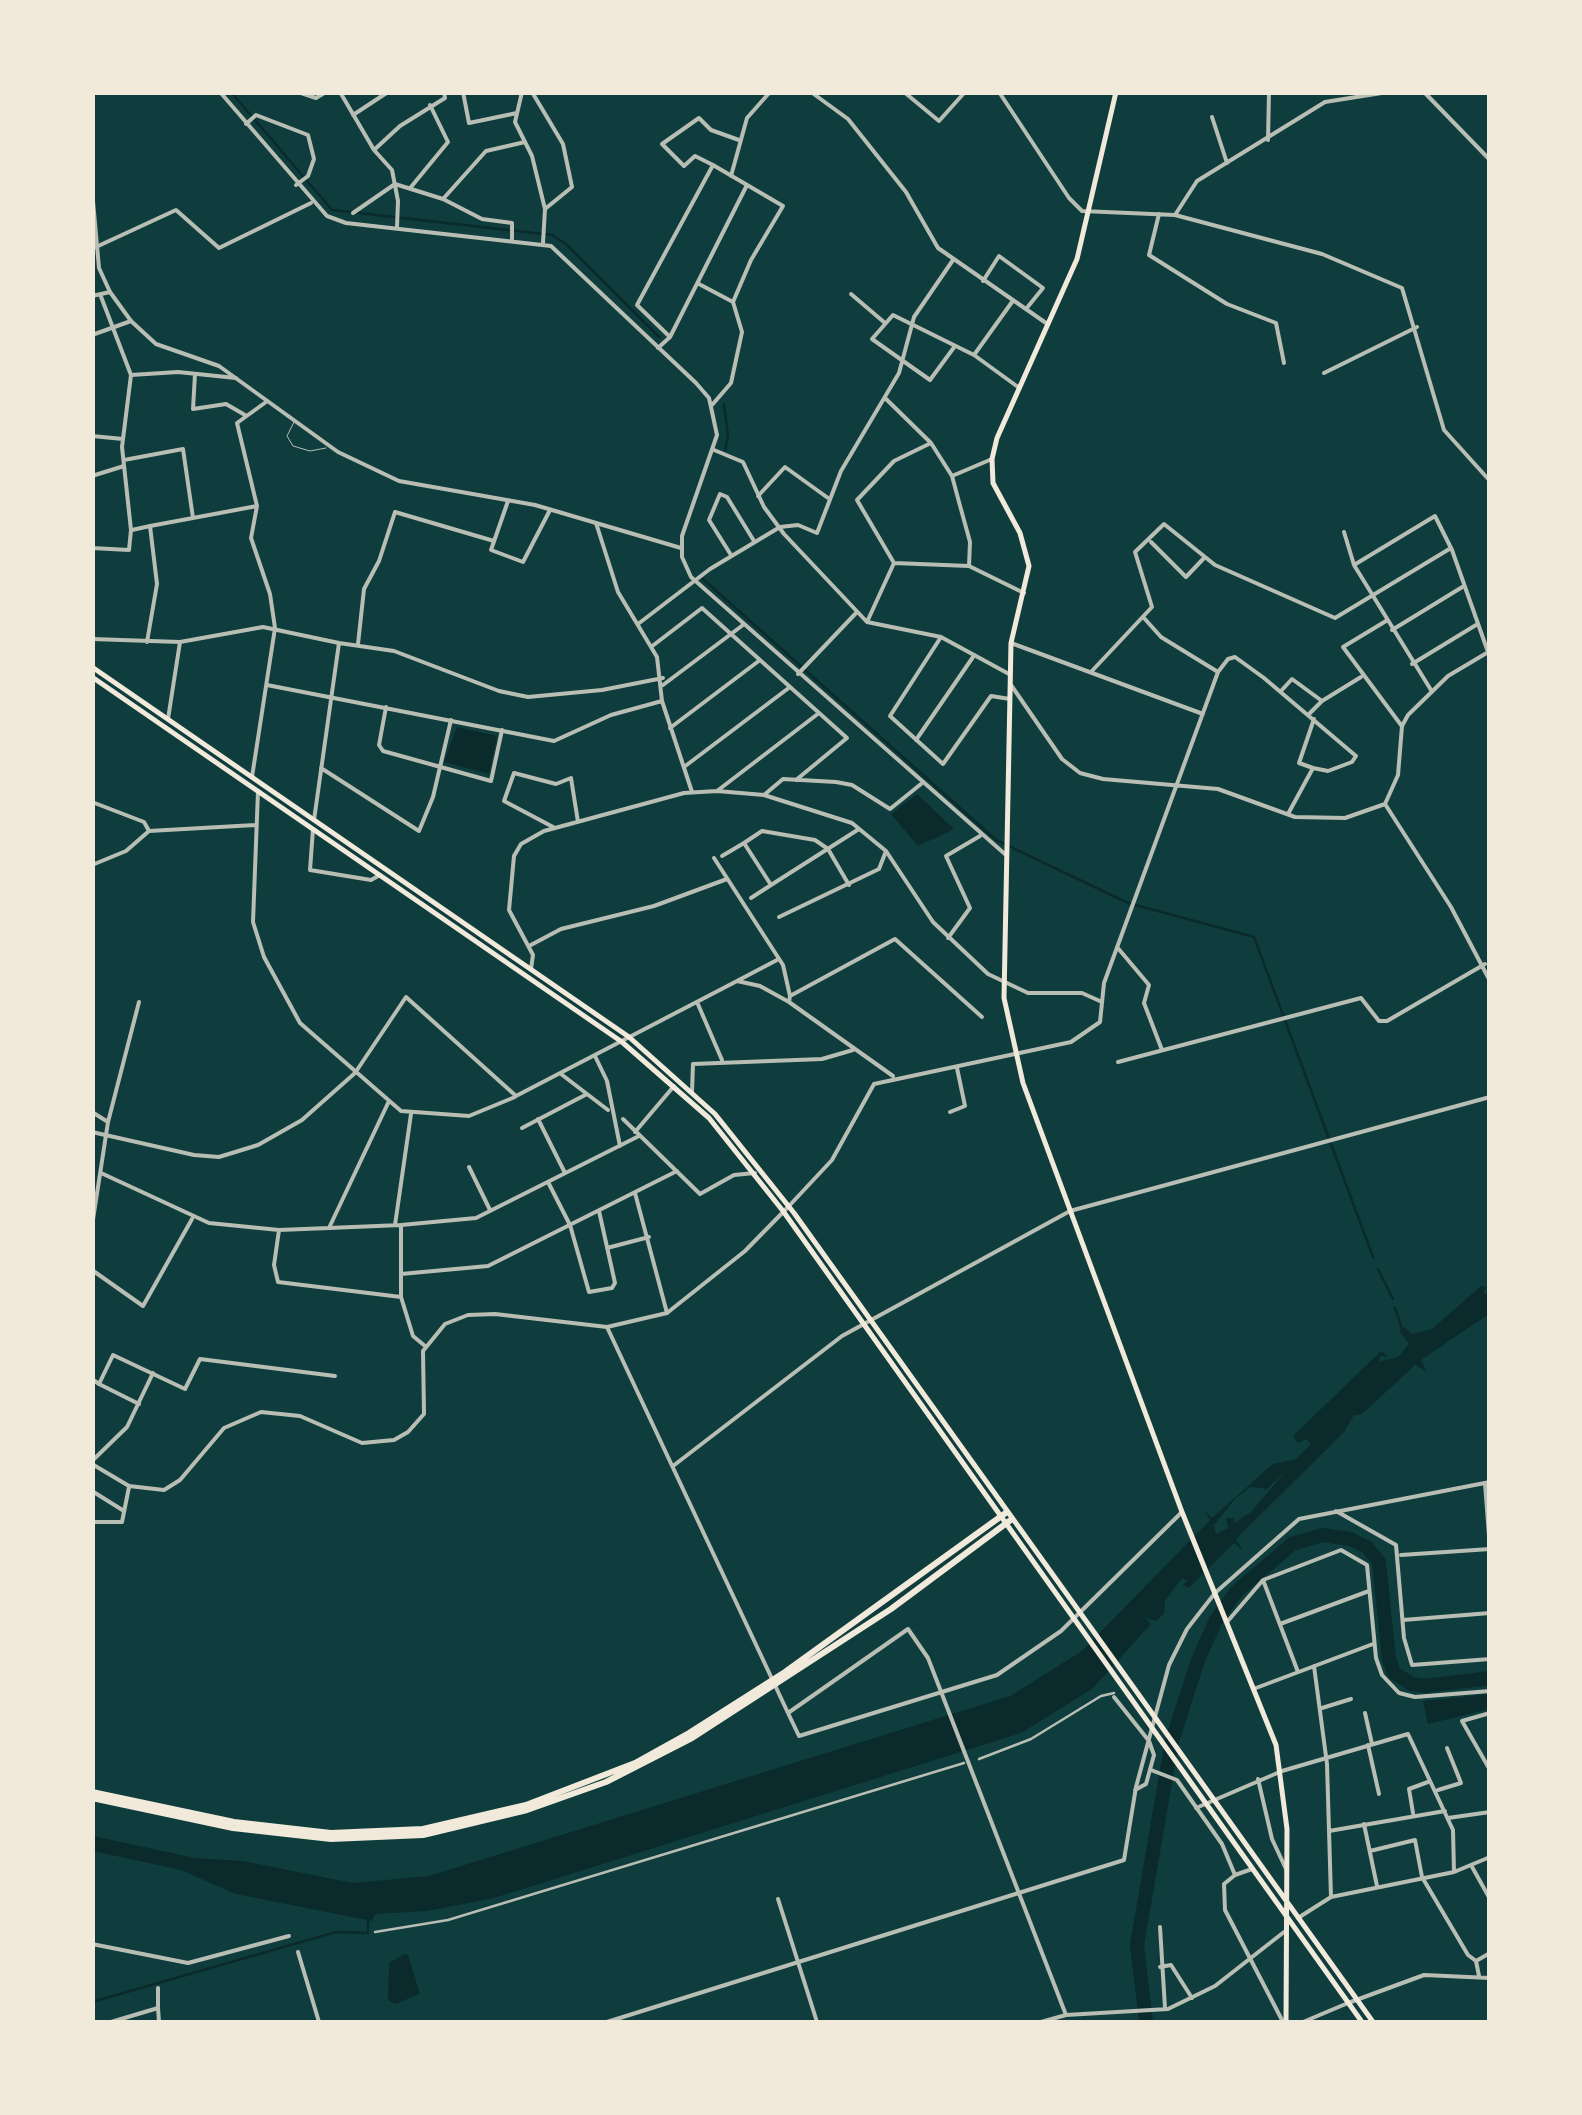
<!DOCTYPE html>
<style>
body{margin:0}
#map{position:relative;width:1582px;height:2115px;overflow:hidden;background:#0f3d3e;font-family:Commissioner,sans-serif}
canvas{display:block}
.frame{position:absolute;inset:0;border:95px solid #f1e9da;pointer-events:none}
</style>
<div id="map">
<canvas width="1582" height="2115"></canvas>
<div class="frame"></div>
</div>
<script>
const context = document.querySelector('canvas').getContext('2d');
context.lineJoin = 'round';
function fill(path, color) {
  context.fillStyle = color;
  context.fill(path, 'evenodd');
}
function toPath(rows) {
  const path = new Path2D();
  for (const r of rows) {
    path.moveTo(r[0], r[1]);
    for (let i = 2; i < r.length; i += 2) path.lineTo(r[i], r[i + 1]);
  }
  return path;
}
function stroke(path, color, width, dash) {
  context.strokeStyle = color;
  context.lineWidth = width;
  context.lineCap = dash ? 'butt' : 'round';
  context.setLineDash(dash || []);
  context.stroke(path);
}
fill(toPath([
 [457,727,497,736,489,774,444,762],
 [917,794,954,829,918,846,891,814],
 [1481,1286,1487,1287,1483,1293,1489,1294,1489,1314,1421,1360,1427,1372,1415,1365,1361,1415,1354,1415,1344,1432,1236,1539,1243,1551,1234,1543,1189,1588,1183,1585,1187,1581,1182,1578,1165,1601,1164,1613,1156,1621,1146,1618,1151,1624,1093,1688,1021,1733,494,1898,427,1911,375,1914,372,1921,236,1894,181,1870,93,1851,93,1836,195,1858,243,1861,353,1883,429,1876,1010,1696,1082,1651,1210,1520,1203,1509,1212,1518,1273,1464,1296,1459,1311,1444,1306,1439,1298,1443,1293,1436,1381,1351,1389,1357,1381,1356,1378,1362,1398,1357,1409,1344,1399,1331,1405,1327,1412,1334,1432,1329],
 [1286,1471,1251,1512,1233,1524,1235,1518,1226,1518,1228,1528,1216,1534,1214,1525,1236,1498,1251,1487,1267,1489],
 [1489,1694,1489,1709,1428,1724,1423,1701],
 [404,1954,408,1955,420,1994,395,2004,388,2000,389,1963]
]), '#0a2a2b');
stroke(toPath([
 [231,92,332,210,552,235,566,244,659,337],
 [724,404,728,436,725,450],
 [703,579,996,840,1128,903,1254,937,1373,1257],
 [1378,1269,1393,1299],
 [1395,1308,1402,1329],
 [92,2002,336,1932,368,1933,368,1920]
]), '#0a2a2b', 2.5);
stroke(toPath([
 [1146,2022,1137,1945,1172,1741,1198,1660,1216,1620,1236,1592,1292,1544,1322,1535,1350,1539,1367,1547,1379,1562,1389,1659,1394,1673,1412,1684,1425,1686,1490,1678]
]), '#0a2a2b', 14);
stroke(toPath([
 [294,422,287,436,293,446,310,451,326,448]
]), '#b8beb3', 1);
stroke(toPath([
 [979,1759,1031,1739,1101,1696,1114,1693],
 [375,1932,448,1920,964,1763]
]), '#b8beb3', 2.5);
stroke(toPath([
 [298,92,316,98,326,92],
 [340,92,374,150,392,170,398,201,397,227],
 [463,92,469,123,517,113],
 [522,92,515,122,532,156,545,209,543,243],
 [532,92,563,144,572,187,545,209],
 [811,92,848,119,906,192,938,248,1046,323],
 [904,92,939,121,965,92],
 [999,92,1069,198,1082,211,1175,215,1322,254,1402,288,1444,430,1490,481],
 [1424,92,1490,160],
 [353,115,388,92],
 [1212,117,1227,163],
 [246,124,256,115,308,135,314,159,308,176,296,185],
 [1268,140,1269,92],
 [374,150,400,126,445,98,444,92],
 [713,165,695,156,684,166,662,144,699,118,711,130,739,140],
 [731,176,747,118,770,92],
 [411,187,448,142,430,105],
 [443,199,482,219,512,223,512,239],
 [353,213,395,184,443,199,486,151,525,142],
 [1159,214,1149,255,1227,304,1276,323,1284,363],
 [1175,215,1197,181,1325,102,1388,92],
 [96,247,176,210,219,248,311,203],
 [983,281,999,256,1043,288,1026,309],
 [699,284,733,302,742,332,731,383,712,405],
 [851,294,885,323],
 [92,296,110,292],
 [92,335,131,321],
 [670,337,747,185],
 [955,346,930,380,872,339,893,315,974,355,1018,387],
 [658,348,670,337,637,305,713,165,783,206,751,260,733,302],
 [974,355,1012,302],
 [1324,373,1417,327],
 [195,374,193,409,226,404,245,415],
 [131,375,178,372,236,378],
 [885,398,931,443],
 [92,436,123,439],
 [714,450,743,462,764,507,784,534,867,622,941,637,1009,674],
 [124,460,183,449,193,518,257,506],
 [92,476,124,466],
 [952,476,992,459],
 [758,496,785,467,828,498],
 [508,501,491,550,523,562,550,510],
 [596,523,618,592,657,657,662,701,692,792],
 [150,526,193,518],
 [132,530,150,526,157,584,147,642],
 [1344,532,1354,565],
 [1151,542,1186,577,1205,557],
 [92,548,129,550,131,530,122,447,131,375,100,294],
 [731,555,709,520,720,494,727,497,754,541],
 [969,566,970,542,959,502,952,476,931,443,894,461,857,500,894,563,969,566,1024,593],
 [1144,618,1161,637,1218,672],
 [1386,621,1343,647,1401,725],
 [867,622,894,563],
 [638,624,710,569,780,527,798,525,817,533,841,471,899,373,914,317,953,260],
 [1392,630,1464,586],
 [941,637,890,716,943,764,991,696,1010,699],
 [92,639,180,642,263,627,339,643,314,820],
 [339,643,394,651,499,691,528,697,602,690,663,678],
 [1011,643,1203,714],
 [358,644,364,589,379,561,395,512,494,541],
 [651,647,702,608,847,738,796,780],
 [1412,664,1476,625],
 [1091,672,1152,607,1135,552,1164,524,1215,565,1335,618,1451,548],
 [798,674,857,612],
 [267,685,554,741,611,715,662,701],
 [663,685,743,625],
 [1011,685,1062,759,1080,773,1103,779,1218,789,1295,817,1345,818,1385,804,1398,775,1402,726,1408,715,1448,676,1490,651],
 [1431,690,1354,565,1435,516,1452,550,1488,652],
 [1281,691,1292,679,1322,701],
 [386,707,379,745,383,751,491,781,502,730],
 [1308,715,1322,701,1361,677],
 [168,719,180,642],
 [670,728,760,660],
 [916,740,973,657],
 [684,767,790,687],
 [321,768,419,831,433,797,451,720],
 [252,777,275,628,270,594,251,538,257,506,237,423,266,402],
 [258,791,253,922,264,957,300,1023,401,1111,469,1116,515,1097],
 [717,791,819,713],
 [764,795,783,779,836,782,852,785,890,809,921,784],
 [92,802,144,822,149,831],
 [1385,804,1451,907,1490,981],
 [1288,814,1313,768,1299,763,1314,719],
 [555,828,504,801,514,773,556,784,571,778,578,822],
 [313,829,310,870,371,880,380,875],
 [744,843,762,831,815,840,828,849,849,885],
 [722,856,744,843,771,885,751,898],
 [714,858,783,965,790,996],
 [92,865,126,851,149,831,255,825],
 [771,885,859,829],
 [779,917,879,869,886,851],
 [948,938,970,908,946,856,980,836],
 [529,946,561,929,654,906,727,879],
 [1117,947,1149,985,1144,1003,1162,1050],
 [531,969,533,955,509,910,514,856,521,844,544,831,684,793,717,791,764,795,852,823,886,851,933,922,988,974,1028,993,1082,993,1102,1002],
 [737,981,777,960],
 [697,1002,722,1060],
 [789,1002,790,996,895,939,982,1017],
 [595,1056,607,1081,620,1146],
 [1118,1062,1361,998,1379,1021,1387,1021,1485,964],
 [561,1074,587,1094],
 [692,1092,693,1064,822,1059,853,1050],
 [92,1112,108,1122,139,1002],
 [950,1112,965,1106,957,1068],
 [538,1119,565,1173],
 [623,1119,700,1194,734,1175,755,1173],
 [522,1128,587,1094,608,1110],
 [92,1132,194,1155,219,1157,258,1145,302,1120,355,1073,406,997,516,1096,737,981,760,986,789,1002,893,1076],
 [635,1132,674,1086],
 [469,1167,490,1210],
 [101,1173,209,1223,279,1230,329,1228,389,1101],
 [548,1182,570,1225,589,1292,612,1288,615,1283,599,1211],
 [635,1193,667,1313],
 [789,1206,832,1160,874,1084,1071,1042,1100,1022,1104,983,1218,672,1228,659,1235,657,1264,678,1356,756,1352,762,1328,771,1313,768],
 [395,1225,411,1114],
 [401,1225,476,1218,639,1136],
 [329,1228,401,1225,401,1297,413,1336,425,1346],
 [279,1230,274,1265,278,1282,401,1297],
 [607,1248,649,1237],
 [92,1270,143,1306,192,1219],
 [401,1274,488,1266,677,1171],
 [607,1327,788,1713,908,1629,928,1658,1066,2015],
 [92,1379,99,1384,113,1355,185,1389,200,1359,335,1376],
 [99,1384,139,1404],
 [92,1461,127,1427,153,1373],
 [673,1466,842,1336,1070,1211,1490,1097],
 [92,1491,124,1511],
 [1336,1511,1396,1545,1404,1638,1412,1665,1490,1659],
 [92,1522,122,1522,129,1487],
 [1401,1555,1490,1549,1485,1483],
 [1263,1580,1298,1672],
 [1403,1620,1490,1613],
 [1227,1622,1263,1580,1341,1550,1367,1565,1376,1658,1382,1675,1399,1693,1415,1697,1490,1691],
 [1280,1624,1369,1591],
 [1314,1666,1327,1764,1331,1897],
 [1256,1688,1373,1644],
 [1114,1697,1149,1741,1154,1755,1146,1784,1135,1790],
 [1322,1708,1351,1699],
 [788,1713,799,1736,997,1675,1061,1631,1182,1512],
 [1365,1713,1372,1744],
 [1490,1713,1462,1721,1490,1770],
 [1368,1745,1379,1794],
 [1151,1770,1177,1780,1222,1844,1235,1875,1224,1884,1225,1910,1283,2022],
 [1258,1779,1272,1839,1286,1869],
 [1438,1790,1461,1783,1447,1748],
 [1196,1808,1282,1771,1408,1734,1453,1830,1454,1872],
 [1413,1813,1409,1789,1428,1782],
 [1448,1818,1490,1812],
 [1364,1824,1377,1886],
 [1329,1831,1445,1811],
 [1370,1851,1415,1840,1422,1877,1468,1955,1476,1961],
 [1471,1865,1490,1899],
 [1235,1875,1252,1869],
 [778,1899,817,2022],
 [1298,1918,1331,1897,1454,1872,1490,1857],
 [1160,1927,1165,2008],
 [92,1944,188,1963,289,1936],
 [298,1952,319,2022],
 [1160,1967,1171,1965,1192,1998],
 [158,2008,159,2022],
 [111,2022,158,2008,158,1988],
 [607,2022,1124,1860,1136,1787,1169,1665,1187,1629,1215,1593,1299,1519,1490,1482],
 [1041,2022,1066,2015,1168,2009,1215,1986,1284,1932],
 [1303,2022,1348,2003]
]), '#b8beb3', 4);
stroke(toPath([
 [220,92,327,216,346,223,551,246,696,383,709,398,717,435,682,536,682,557,691,577,1006,855],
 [92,190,99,268,110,292,131,321,156,344,219,366,338,452,399,481,535,505,681,548],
 [92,1226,108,1122],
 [92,1464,129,1486,164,1490,180,1480,224,1428,261,1412,300,1416,362,1443,394,1440,408,1432,424,1414,423,1351,445,1324,468,1315,495,1314,607,1327,667,1313,745,1251,789,1206],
 [1479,1976,1476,1961,1490,1953],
 [1348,2003,1424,1975,1490,1978]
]), '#b8beb3', 4);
stroke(toPath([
 [1116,92,1077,259,997,438,992,459,993,483,1020,533,1029,566,1011,643,1004,998,1023,1083,1182,1512,1276,1745,1287,1829,1286,2022],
 [92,667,629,1037,715,1114,794,1213,1373,2022],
 [92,677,622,1042,709,1118,783,1211,1362,2022]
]), '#f1e9da', 5);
stroke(toPath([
 [92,1792,234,1822,331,1833,423,1829,526,1805,635,1763,689,1733,785,1672,1007,1512],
 [92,1798,233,1828,331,1839,423,1835,527,1810,606,1782,692,1738,891,1609,1012,1519]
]), '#f1e9da', 6);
</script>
